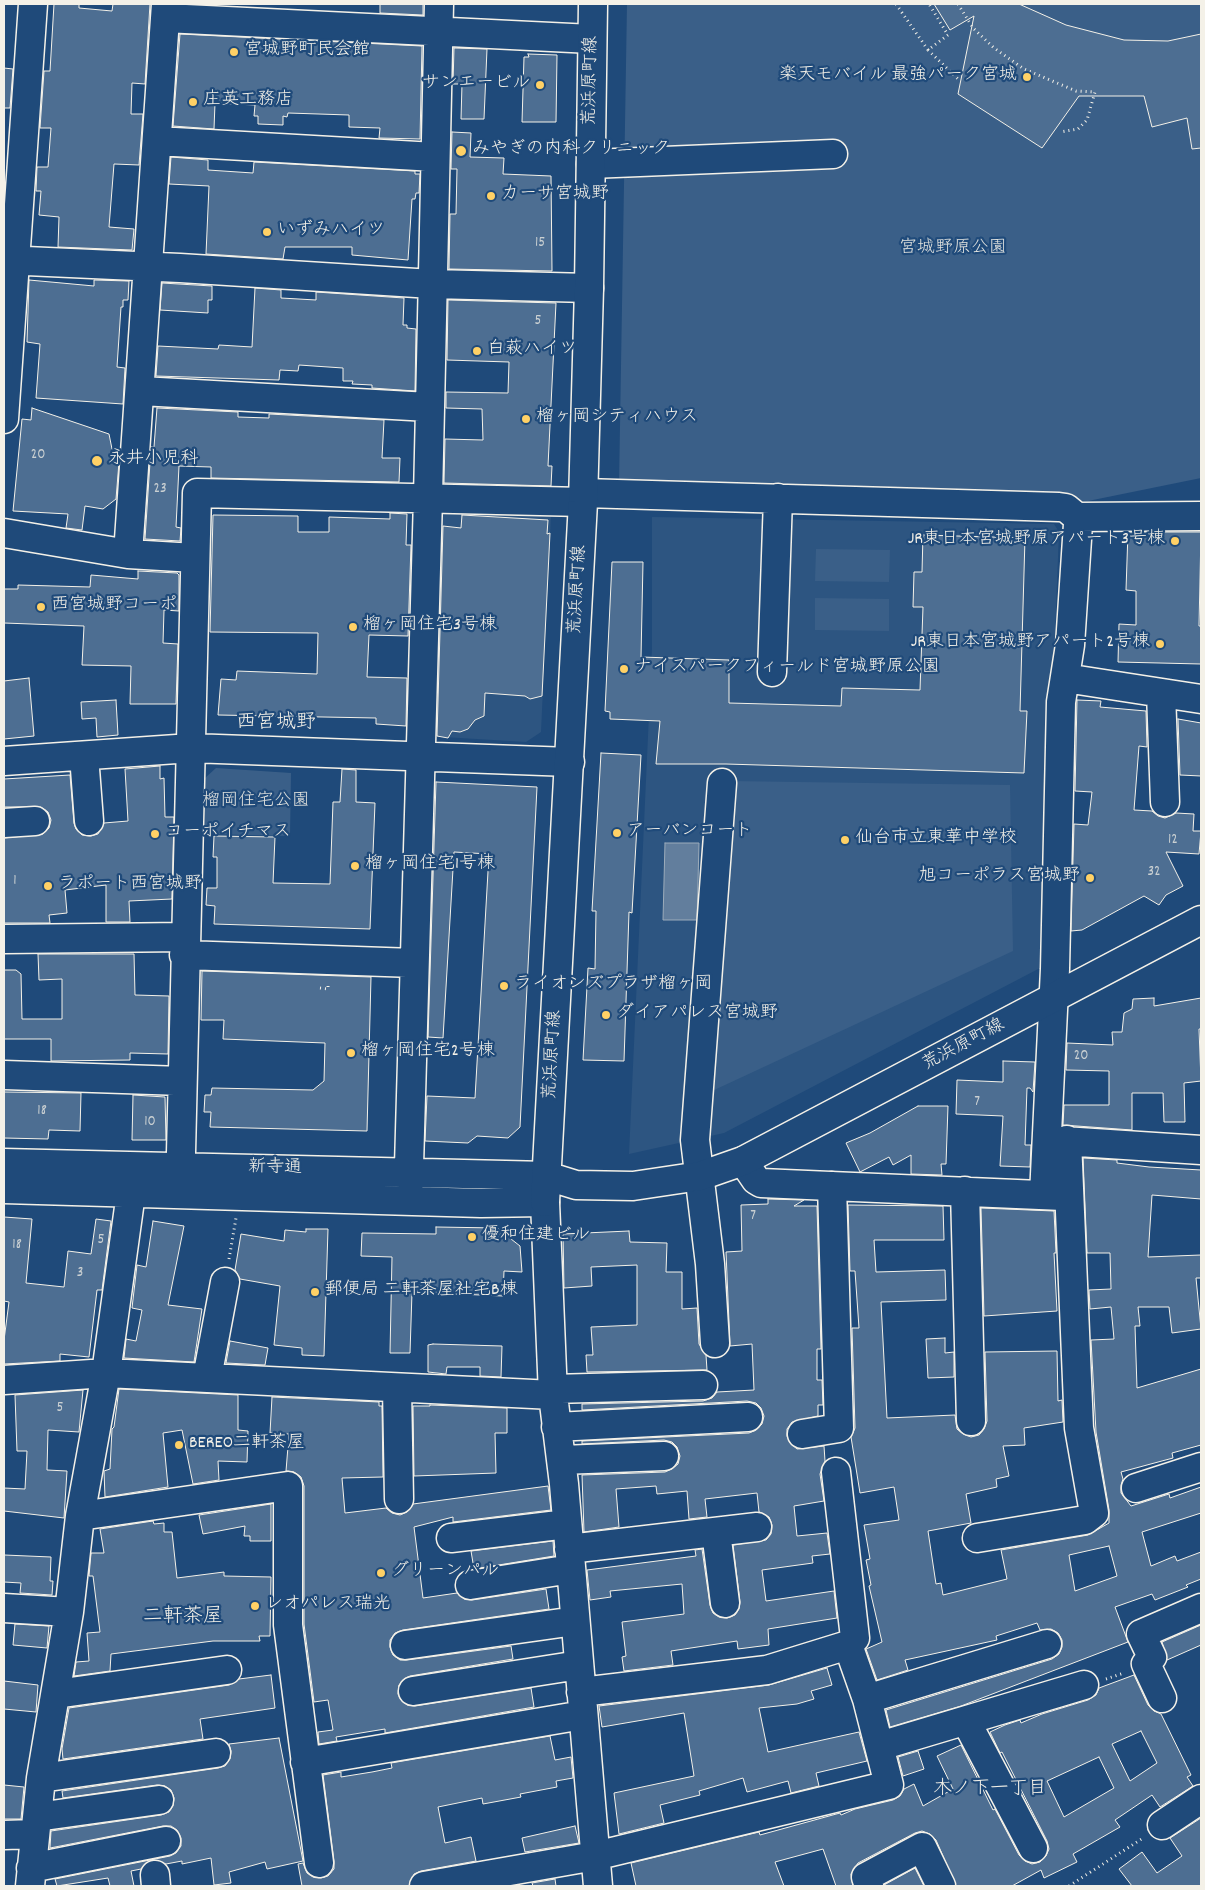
<!DOCTYPE html>
<meta charset="utf-8">
<style>
body{margin:0}
#map{position:relative;width:1205px;height:1890px;overflow:hidden;background:#1f4a7a;font-family:Dekko,sans-serif}
canvas{display:block}
.frame{position:absolute;inset:0;border:5px solid #f4f1e8;pointer-events:none}
</style>
<div id="map">
<canvas width="1205" height="1890"></canvas>
<div class="frame"></div>
</div>
<script>
const context = document.querySelector('canvas').getContext('2d');
context.lineJoin = 'round';
function fill(path, color) {
  context.fillStyle = color;
  context.fill(path, 'evenodd');
}
function toPath(rows) {
  const path = new Path2D();
  for (const r of rows) {
    path.moveTo(r[0], r[1]);
    for (let i = 2; i < r.length; i += 2) path.lineTo(r[i], r[i + 1]);
  }
  return path;
}
function stroke(path, color, width, dash) {
  context.strokeStyle = color;
  context.lineWidth = width;
  context.lineCap = dash ? 'butt' : 'round';
  context.setLineDash(dash || []);
  context.stroke(path);
}
function drawText(font, color, halo, rows, align = 'center') {
  context.font = font + ' Dekko,"Klee One",sans-serif';
  context.lineWidth = 4.5;
  context.setLineDash([]);
  context.textBaseline = 'middle';
  context.strokeStyle = halo;
  context.fillStyle = color;
  for (const [text, x, y, turn = 0] of rows) {
    context.save();
    context.translate(x, y);
    context.rotate((+turn || 0) * Math.PI / 180);
    context.textAlign = isNaN(turn) ? turn : align;
    if (halo) context.strokeText(text, 0, 0);
    context.fillText(text, 0, 0);
    context.restore();
  }
}
fill(toPath([
 [436,512,551,515,541,732,526,742,427,736],
 [652,517,1054,524,1059,532,1042,967,724,1133,629,1154,652,648]
]), '#2d5581');
fill(toPath([
 [627,4,1201,4,1201,478,1088,501,619,486],
 [816,549,890,550,889,582,815,581],
 [815,598,889,599,889,631,815,630],
 [216,768,291,773,290,836,205,834,205,778],
 [728,781,1010,785,1013,951,710,1092]
]), '#3a5f88');
const water = toPath([
 [665,843,699,843,697,920,663,920,665,843]
]);
fill(water, '#627e9d');
stroke(water, '#9cacbb', 1);
const building = toPath([
 [54,4,79,4,79,8,112,11,113,4,150,4,145,84,132,83,131,114,143,114,139,165,114,164,109,227,134,229,132,250,58,247,59,217,39,215,41,191,36,191,37,167,48,167,51,128,40,128,44,71,50,71,54,4],
 [380,4,423,4,423,15,380,13,380,4],
 [934,4,1019,4,1066,25,1124,40,1168,41,1201,34,1201,148,1192,149,1187,118,1152,127,1144,96,1079,96,1042,148,958,94,974,16,950,30,934,4],
 [180,34,422,46,420,139,379,138,380,128,349,127,349,115,288,113,287,117,283,116,283,125,258,124,258,116,254,116,255,105,215,103,214,129,173,126,180,34],
 [454,48,487,49,484,119,461,119,462,84,453,84,454,48],
 [528,54,557,55,556,122,522,122,524,57,529,57,528,54],
 [4,68,13,69,10,108,4,108,4,68],
 [452,132,471,133,470,157,504,158,503,174,551,176,552,271,449,269,450,214,456,214,457,169,451,169,452,132],
 [171,157,208,160,208,170,253,173,254,162,415,171,415,174,420,174,419,193,416,193,415,199,412,199,408,260,352,255,352,247,285,247,283,259,206,254,209,186,169,184,171,157],
 [29,280,94,286,94,280,129,281,128,300,123,300,123,307,121,307,117,367,125,368,123,404,36,398,40,344,27,342,29,280],
 [162,283,212,286,212,300,208,300,208,313,160,310,162,283],
 [255,288,281,290,281,298,316,300,316,292,404,298,403,325,407,325,407,328,416,329,415,391,372,388,372,385,352,384,353,381,343,381,343,368,299,365,298,371,280,370,279,380,156,376,158,346,218,349,219,345,252,347,255,288],
 [448,300,556,303,548,466,552,466,551,486,444,483,445,439,483,440,482,409,446,408,446,392,508,393,509,362,447,360,448,300],
 [32,408,109,434,112,449,120,450,116,499,103,509,85,506,82,530,66,528,68,514,13,511,22,419,31,420,32,408],
 [157,408,238,412,238,417,269,418,269,414,384,420,382,458,400,458,399,482,211,478,211,467,179,466,176,527,181,528,180,541,145,539,151,447,154,447,157,408],
 [390,513,407,514,406,545,411,545,408,636,369,635,367,677,407,678,406,726,376,724,376,718,218,715,221,679,236,680,237,671,317,674,318,633,210,632,213,515,298,516,298,532,329,532,329,517,390,519,390,513],
 [462,515,548,520,547,534,550,533,542,696,530,699,525,696,485,693,484,716,475,720,468,729,460,732,452,731,448,738,437,736,443,526,461,528,462,515],
 [1128,532,1201,532,1199,626,1201,626,1201,664,1118,662,1119,624,1136,625,1136,591,1126,590,1128,532],
 [923,535,1025,538,1020,711,1027,711,1024,773,726,764,656,764,660,721,610,719,610,712,605,711,612,562,643,562,641,657,729,660,729,703,841,706,842,688,920,690,923,607,913,607,914,572,922,572,923,535],
 [138,571,177,573,179,575,179,611,164,610,163,643,178,644,176,704,130,704,131,666,82,665,84,626,4,623,4,589,18,589,18,585,90,587,91,575,138,579,138,571],
 [29,678,34,736,4,739,4,681,29,678],
 [116,700,118,735,97,737,96,718,82,719,81,702,116,700],
 [1077,700,1101,701,1100,707,1146,711,1147,747,1139,746,1134,810,1152,811,1158,816,1165,818,1176,813,1194,814,1193,831,1201,831,1199,854,1166,852,1183,886,1166,895,1159,905,1144,896,1082,930,1071,931,1074,824,1088,825,1092,792,1075,791,1077,700],
 [1178,719,1201,723,1201,776,1180,775,1178,719],
 [601,753,641,755,632,913,629,912,624,1061,583,1060,588,968,595,969,596,911,592,911,601,753],
 [160,766,160,779,164,778,165,817,174,817,172,899,129,901,130,922,106,922,106,885,65,890,67,913,49,915,50,923,4,923,4,838,43,834,49,828,51,820,48,812,41,807,4,807,4,779,70,775,74,823,76,829,82,835,91,836,98,834,104,823,128,821,125,769,160,766],
 [342,769,356,770,356,802,375,803,370,929,214,924,215,906,206,905,207,888,217,888,217,857,213,857,214,836,275,837,273,883,330,884,333,802,340,802,342,769],
 [436,782,537,787,520,1127,508,1138,477,1136,468,1143,425,1141,427,1096,475,1098,489,854,454,852,443,1038,428,1037,436,782],
 [38,954,134,954,135,995,169,996,168,1054,130,1053,130,1060,51,1061,51,1039,4,1039,4,970,16,970,21,974,22,1019,62,1019,62,979,39,980,38,954],
 [202,971,371,977,367,1131,210,1127,211,1112,204,1112,205,1095,211,1095,212,1088,313,1090,324,1081,325,1043,223,1039,224,1020,201,1020,202,971],
 [1154,998,1154,1006,1201,998,1201,1029,1199,1029,1201,1081,1184,1083,1185,1122,1164,1122,1163,1093,1132,1093,1132,1130,1063,1125,1064,1105,1109,1105,1109,1071,1066,1070,1067,1043,1113,1045,1112,1032,1122,1032,1124,1013,1132,1009,1133,999,1154,998],
 [1003,1061,1035,1062,1033,1092,1030,1088,1027,1088,1025,1145,1031,1145,1030,1167,1000,1166,1003,1116,956,1114,957,1080,1003,1082,1003,1061],
 [4,1092,81,1093,80,1131,49,1130,48,1139,4,1138,4,1092],
 [133,1095,165,1097,166,1140,132,1140,133,1095],
 [918,1106,948,1106,946,1164,941,1164,942,1175,911,1174,911,1155,893,1165,889,1157,860,1172,846,1143,870,1133,918,1106],
 [1083,1158,1117,1160,1117,1163,1149,1167,1201,1170,1201,1199,1152,1195,1148,1257,1201,1255,1201,1278,1196,1278,1201,1329,1172,1333,1169,1307,1138,1307,1140,1326,1135,1326,1137,1388,1201,1369,1201,1445,1172,1453,1173,1458,1121,1472,1123,1479,1121,1485,1121,1493,1131,1506,1169,1494,1170,1498,1201,1487,1201,1513,1142,1532,1151,1566,1175,1556,1177,1561,1201,1552,1201,1579,1186,1585,1188,1587,1155,1600,1152,1594,1115,1607,1128,1642,961,1706,890,1727,886,1710,1052,1659,1059,1654,1062,1647,1062,1640,1058,1633,1051,1629,1040,1630,1037,1623,996,1636,997,1640,905,1660,908,1670,877,1680,866,1649,882,1642,869,1586,871,1585,866,1560,870,1559,864,1525,899,1520,894,1487,860,1493,851,1437,855,1428,852,1328,859,1328,855,1271,850,1271,848,1205,943,1206,944,1240,874,1240,876,1272,945,1270,946,1300,881,1302,887,1418,955,1415,957,1429,963,1434,971,1437,979,1435,984,1429,987,1421,985,1352,1057,1351,1058,1401,1062,1400,1063,1422,1024,1428,1025,1445,1003,1446,1009,1476,996,1479,997,1487,966,1494,971,1523,928,1531,936,1584,941,1583,943,1595,1007,1579,1001,1550,1088,1535,1109,1523,1109,1510,1096,1432,1091,1340,1114,1339,1111,1307,1090,1309,1089,1290,1111,1289,1110,1253,1087,1253,1083,1158],
 [1109,1546,1117,1576,1075,1591,1069,1555,1109,1546],
 [768,1199,804,1200,794,1206,817,1206,821,1349,817,1349,817,1380,822,1380,823,1405,818,1405,818,1416,792,1422,787,1429,787,1436,790,1443,797,1449,824,1446,825,1461,820,1474,824,1501,794,1506,797,1536,827,1533,830,1554,812,1556,813,1563,762,1570,766,1601,834,1591,837,1618,768,1629,769,1645,738,1649,737,1641,671,1651,673,1665,624,1671,622,1657,626,1656,622,1622,684,1614,682,1584,610,1591,611,1597,590,1600,587,1570,696,1556,695,1550,702,1549,710,1605,713,1613,719,1617,727,1618,735,1615,739,1609,740,1602,733,1545,766,1540,771,1534,772,1525,769,1517,759,1512,757,1493,705,1499,707,1517,689,1519,687,1491,657,1494,656,1486,616,1489,619,1527,584,1532,582,1475,665,1472,672,1469,678,1464,680,1456,677,1447,672,1442,664,1440,582,1444,582,1441,749,1433,756,1430,762,1424,764,1416,761,1408,756,1403,747,1401,582,1410,582,1404,703,1401,712,1398,717,1392,754,1390,752,1344,730,1346,726,1252,742,1251,741,1205,768,1204,768,1199],
 [981,1208,1054,1211,1056,1253,1054,1253,1057,1311,984,1316,981,1208],
 [4,1217,32,1219,26,1283,64,1287,68,1251,91,1254,96,1219,111,1221,102,1290,97,1290,89,1357,60,1354,60,1361,4,1364,4,1340,9,1302,4,1301,4,1217],
 [153,1221,184,1226,168,1305,202,1309,194,1362,124,1358,126,1339,136,1341,142,1310,132,1308,137,1265,146,1267,153,1221],
 [436,1227,497,1228,520,1246,522,1272,504,1271,503,1296,412,1292,410,1353,390,1353,392,1257,361,1256,362,1233,436,1234,436,1227],
 [306,1229,328,1229,324,1356,302,1355,302,1348,274,1345,280,1286,240,1279,235,1270,241,1234,284,1241,285,1230,306,1232,306,1229],
 [629,1231,630,1242,667,1243,666,1272,682,1272,682,1309,697,1308,699,1344,706,1355,707,1370,587,1372,586,1355,593,1355,591,1327,637,1325,637,1265,591,1267,592,1286,564,1288,563,1234,629,1231],
 [945,1338,945,1353,954,1352,954,1377,928,1378,926,1339,945,1338],
 [230,1341,268,1348,265,1365,226,1363,230,1341],
 [433,1344,502,1346,501,1377,480,1376,480,1367,447,1367,446,1374,428,1372,428,1345,433,1344],
 [119,1389,238,1395,238,1430,248,1431,247,1462,218,1461,219,1480,193,1484,182,1430,163,1433,168,1487,105,1497,104,1471,110,1469,112,1429,114,1427,119,1389],
 [83,1390,79,1432,48,1430,47,1470,67,1471,64,1518,4,1511,4,1488,25,1489,27,1451,17,1451,15,1395,83,1390],
 [272,1397,379,1402,379,1406,382,1406,383,1477,342,1478,345,1513,386,1508,392,1513,400,1515,407,1512,413,1504,548,1486,551,1510,453,1522,453,1517,414,1527,423,1598,457,1593,464,1599,472,1600,546,1589,549,1609,403,1630,395,1633,390,1640,390,1647,393,1655,400,1660,407,1660,511,1646,513,1659,410,1676,404,1679,399,1685,398,1694,401,1700,407,1705,415,1706,531,1688,534,1707,385,1733,385,1729,336,1737,337,1741,319,1744,318,1732,333,1730,328,1700,314,1702,304,1624,304,1486,301,1477,294,1472,286,1471,289,1434,270,1433,272,1397],
 [430,1405,507,1408,507,1433,495,1433,496,1473,414,1476,413,1406,430,1406,430,1405],
 [271,1504,271,1541,250,1541,250,1536,244,1536,245,1526,203,1534,199,1515,271,1504],
 [153,1521,154,1524,164,1523,164,1532,172,1532,177,1578,224,1572,224,1576,271,1577,270,1636,259,1636,260,1641,213,1641,111,1654,110,1671,74,1676,76,1662,89,1661,87,1633,100,1632,93,1576,89,1576,91,1553,104,1553,100,1529,153,1521],
 [553,1541,554,1556,474,1569,471,1551,553,1541],
 [4,1555,51,1557,50,1581,53,1581,52,1595,20,1593,21,1583,4,1582,4,1555],
 [15,1624,49,1626,47,1648,13,1645,15,1624],
 [1201,1625,1201,1645,1167,1660,1162,1642,1201,1625],
 [827,1668,832,1685,811,1691,814,1699,797,1704,759,1708,768,1752,859,1732,867,1761,816,1773,819,1786,791,1793,788,1781,747,1792,743,1778,699,1791,700,1795,660,1805,664,1823,619,1834,614,1793,694,1776,684,1713,602,1727,599,1706,769,1685,827,1668],
 [271,1675,275,1708,200,1719,203,1739,63,1759,62,1749,69,1708,229,1685,239,1679,271,1675],
 [1134,1675,1148,1705,1154,1711,1161,1714,1191,1775,1187,1777,1193,1786,1160,1807,1152,1795,1115,1820,1120,1827,1073,1854,1077,1862,1044,1878,1041,1870,1012,1886,956,1886,936,1840,930,1834,922,1831,915,1833,858,1863,851,1874,853,1886,836,1886,823,1849,775,1862,784,1886,636,1886,631,1863,759,1832,760,1835,840,1813,841,1815,855,1809,893,1800,900,1796,904,1789,914,1784,923,1806,953,1789,937,1756,961,1745,993,1810,995,1809,1019,1855,1025,1861,1032,1864,1040,1862,1046,1856,1049,1849,1047,1841,1002,1752,1000,1753,990,1732,1005,1725,1020,1720,1021,1723,1042,1714,1088,1700,1096,1695,1099,1688,1134,1675],
 [1141,1731,1157,1763,1130,1781,1112,1744,1141,1731],
 [1099,1757,1114,1788,1064,1817,1047,1781,1099,1757],
 [4,1681,38,1685,36,1712,4,1709,4,1681],
 [550,1736,555,1760,571,1757,573,1778,556,1781,557,1787,520,1794,521,1797,483,1804,482,1798,438,1807,445,1843,471,1837,476,1861,421,1871,414,1874,409,1886,302,1886,298,1864,303,1863,307,1873,313,1877,321,1878,328,1876,334,1869,334,1861,323,1775,341,1772,341,1777,372,1772,392,1768,391,1763,550,1736],
 [279,1738,303,1861,267,1869,265,1862,229,1872,231,1883,214,1885,211,1858,182,1864,182,1861,166,1864,153,1860,146,1863,141,1869,131,1871,134,1886,110,1886,108,1878,57,1886,55,1879,170,1856,176,1853,181,1846,181,1838,177,1830,171,1826,163,1826,50,1848,51,1831,161,1815,169,1812,173,1806,174,1798,171,1790,165,1786,157,1785,63,1798,62,1791,218,1768,225,1766,230,1759,231,1751,229,1744,279,1738],
 [918,1751,924,1769,903,1776,898,1757,918,1751],
 [4,1785,24,1787,21,1819,4,1819,4,1785],
 [1201,1818,1201,1886,1132,1886,1119,1869,1142,1852,1157,1873,1182,1856,1170,1838,1201,1818],
 [575,1826,579,1843,525,1852,522,1838,575,1826],
 [915,1868,924,1886,884,1886,884,1885,915,1868],
 [555,1879,556,1886,533,1886,532,1883,555,1879]
]);
fill(building, '#4d6e92');
stroke(building, '#f4f1e8', 1);
const minor = toPath([
 [165,18,592,39],
 [157,141,435,157],
 [591,164,833,154],
 [4,260,180,268,432,284,589,288],
 [141,391,429,407],
 [4,419,33,4],
 [583,493,1059,507,1066,508,1077,517,1078,524,1070,645,1061,702,1055,969,1044,1195],
 [1077,517,1201,516],
 [4,533,128,554,195,558],
 [128,554,166,4],
 [772,672,778,498],
 [1065,678,1201,699],
 [1161,693,1165,802],
 [84,756,89,821],
 [4,761,191,748,570,762],
 [4,823,35,821],
 [4,939,185,937],
 [184,955,414,963],
 [4,1075,182,1081],
 [1048,1140,1201,1150],
 [743,1161,756,1180,761,1183,1063,1196],
 [4,1163,547,1176],
 [4,1189,481,1203,545,1202,553,1395,564,1484,598,1886],
 [965,1191,971,1421],
 [180,1194,197,493,583,502],
 [408,1201,428,498,439,4],
 [715,1343,710,1264,695,1140,722,783],
 [207,1378,225,1282],
 [4,1380,106,1373,553,1395],
 [397,1388,399,1499],
 [552,1389,703,1385],
 [556,1427,748,1417],
 [802,1434,839,1428,832,1186],
 [562,1460,664,1456],
 [1136,1488,1201,1467],
 [80,1516,288,1486,288,1625,319,1863],
 [716,1532,725,1603],
 [451,1538,567,1524],
 [977,1538,1085,1520,1094,1513,1079,1428,1067,1140],
 [569,1549,757,1527],
 [470,1585,571,1569],
 [4,1608,69,1612],
 [405,1645,575,1621],
 [413,1691,579,1665],
 [581,1692,767,1670,848,1645,855,1638,836,1472],
 [56,1694,227,1670],
 [1162,1698,1146,1664,1152,1657,1141,1634,1201,1608],
 [867,1699,1047,1644],
 [966,1721,1033,1848],
 [880,1746,1084,1685],
 [305,1762,583,1715],
 [41,1778,216,1753],
 [37,1817,159,1800],
 [1162,1825,1201,1799],
 [4,1835,35,1834],
 [31,1868,166,1841],
 [155,1875,156,1886],
 [30,1886,41,1778,69,1612,80,1516,106,1373,131,1193],
 [424,1886,595,1856,889,1785,867,1699,848,1645],
 [869,1886,866,1877,922,1847,941,1886]
]);
const major = toPath([
 [547,1176,576,1185,633,1186,700,1176,743,1161,1201,920],
 [545,1202,583,502,589,288,593,4]
]);
stroke(minor, '#f4f1e8', 31);
stroke(major, '#f4f1e8', 31);
stroke(toPath([
 [896,4,928,50,948,35,929,4],
 [958,4,973,28,994,48,1024,69,1076,91,1095,92,1087,120,1078,129,1060,132],
 [928,50,958,79],
 [320,988,328,989,328,982],
 [229,1259,236,1218],
 [1106,1679,1124,1673],
 [1069,1886,1143,1838]
]), '#f4f1e8', 3, [1, 4]);
stroke(minor, '#1f4a7a', 28);
stroke(major, '#1f4a7a', 28);
for (const [x, y, r, color] of [
 [234,52,5,"#ffd166"],
 [1027,77,5,"#ffd166"],
 [540,85,5,"#ffd166"],
 [193,102,5,"#ffd166"],
 [461,151,6,"#ffd166"],
 [491,196,5,"#ffd166"],
 [267,232,5,"#ffd166"],
 [477,351,5,"#ffd166"],
 [526,419,5,"#ffd166"],
 [97,461,6,"#ffd166"],
 [1175,541,5,"#ffd166"],
 [41,607,5,"#ffd166"],
 [353,627,5,"#ffd166"],
 [1160,644,5,"#ffd166"],
 [624,669,5,"#ffd166"],
 [617,833,5,"#ffd166"],
 [155,834,5,"#ffd166"],
 [845,840,5,"#ffd166"],
 [355,866,5,"#ffd166"],
 [1090,878,5,"#ffd166"],
 [48,886,5,"#ffd166"],
 [504,986,5,"#ffd166"],
 [606,1015,5,"#ffd166"],
 [351,1053,5,"#ffd166"],
 [472,1237,5,"#ffd166"],
 [315,1292,5,"#ffd166"],
 [179,1445,5,"#ffd166"],
 [381,1573,5,"#ffd166"],
 [255,1606,5,"#ffd166"]
]) {
  const dot = new Path2D();
  dot.arc(x, y, r, 0, 2 * Math.PI);
  context.fillStyle = color;
  context.fill(dot);
  stroke(dot, '#1f4a7a', 2);
}
drawText('15px', '#cad0d2', null, [
 ["15",540,244],
 ["5",538,322],
 ["20",38,456],
 ["23",160,490],
 ["12",1173,841],
 ["32",1154,873],
 ["1",15,882],
 ["20",1081,1057],
 ["7",977,1103],
 ["18",42,1112],
 ["10",150,1123],
 ["7",753,1217],
 ["5",101,1241],
 ["18",17,1246],
 ["3",80,1274],
 ["5",60,1409]
]);
drawText('18px', '#f4f1e8', '#1f4a7a', [
 ["宮城野町民会館",244,52],
 ["楽天モバイル 最強パーク宮城",1017,77,"right"],
 ["サンエービル",530,85,"right"],
 ["庄英工務店",203,102],
 ["みやぎの内科クリニック",472,151],
 ["カーサ宮城野",501,196],
 ["いずみハイツ",277,232],
 ["白萩ハイツ",487,351],
 ["榴ヶ岡シティハウス",536,419],
 ["永井小児科",108,461],
 ["JR東日本宮城野原アパート3号棟",1165,541,"right"],
 ["西宮城野コーポ",51,607],
 ["榴ヶ岡住宅3号棟",363,627],
 ["JR東日本宮城野アパート2号棟",1150,644,"right"],
 ["ナイスパークフィールド宮城野原公園",634,669],
 ["アーバンコート",627,833],
 ["コーポイチマス",165,834],
 ["仙台市立東華中学校",855,840],
 ["榴ヶ岡住宅1号棟",365,866],
 ["旭コーポラス宮城野",1080,878,"right"],
 ["ラポート西宮城野",58,886],
 ["ライオンズプラザ榴ヶ岡",514,986],
 ["ダイアパレス宮城野",616,1015],
 ["榴ヶ岡住宅2号棟",361,1053],
 ["優和住建ビル",482,1237],
 ["郵便局 二軒茶屋社宅B棟",325,1292],
 ["BEREO二軒茶屋",189,1445],
 ["グリーンパル",391,1573],
 ["レオパレス瑞光",265,1606]
], 'left');
drawText('18px', '#f4f1e8', '#1f4a7a', [
 ["荒浜原町線",592,81,-89],
 ["荒浜原町線",579,590,-87],
 ["荒浜原町線",964,1046,-28],
 ["荒浜原町線",554,1055,-87],
 ["新寺通",275,1169,1]
]);
drawText('18px', '#e1e2de', '#1f4a7a', [
 ["宮城野原公園",953,250],
 ["榴岡住宅公園",256,803]
]);
drawText('19px', '#f4f1e8', '#1f4a7a', [
 ["木ノ下一丁目",990,1790]
]);
drawText('20px', '#f4f1e8', '#1f4a7a', [
 ["西宮城野",276,724],
 ["二軒茶屋",183,1618]
]);
</script>
